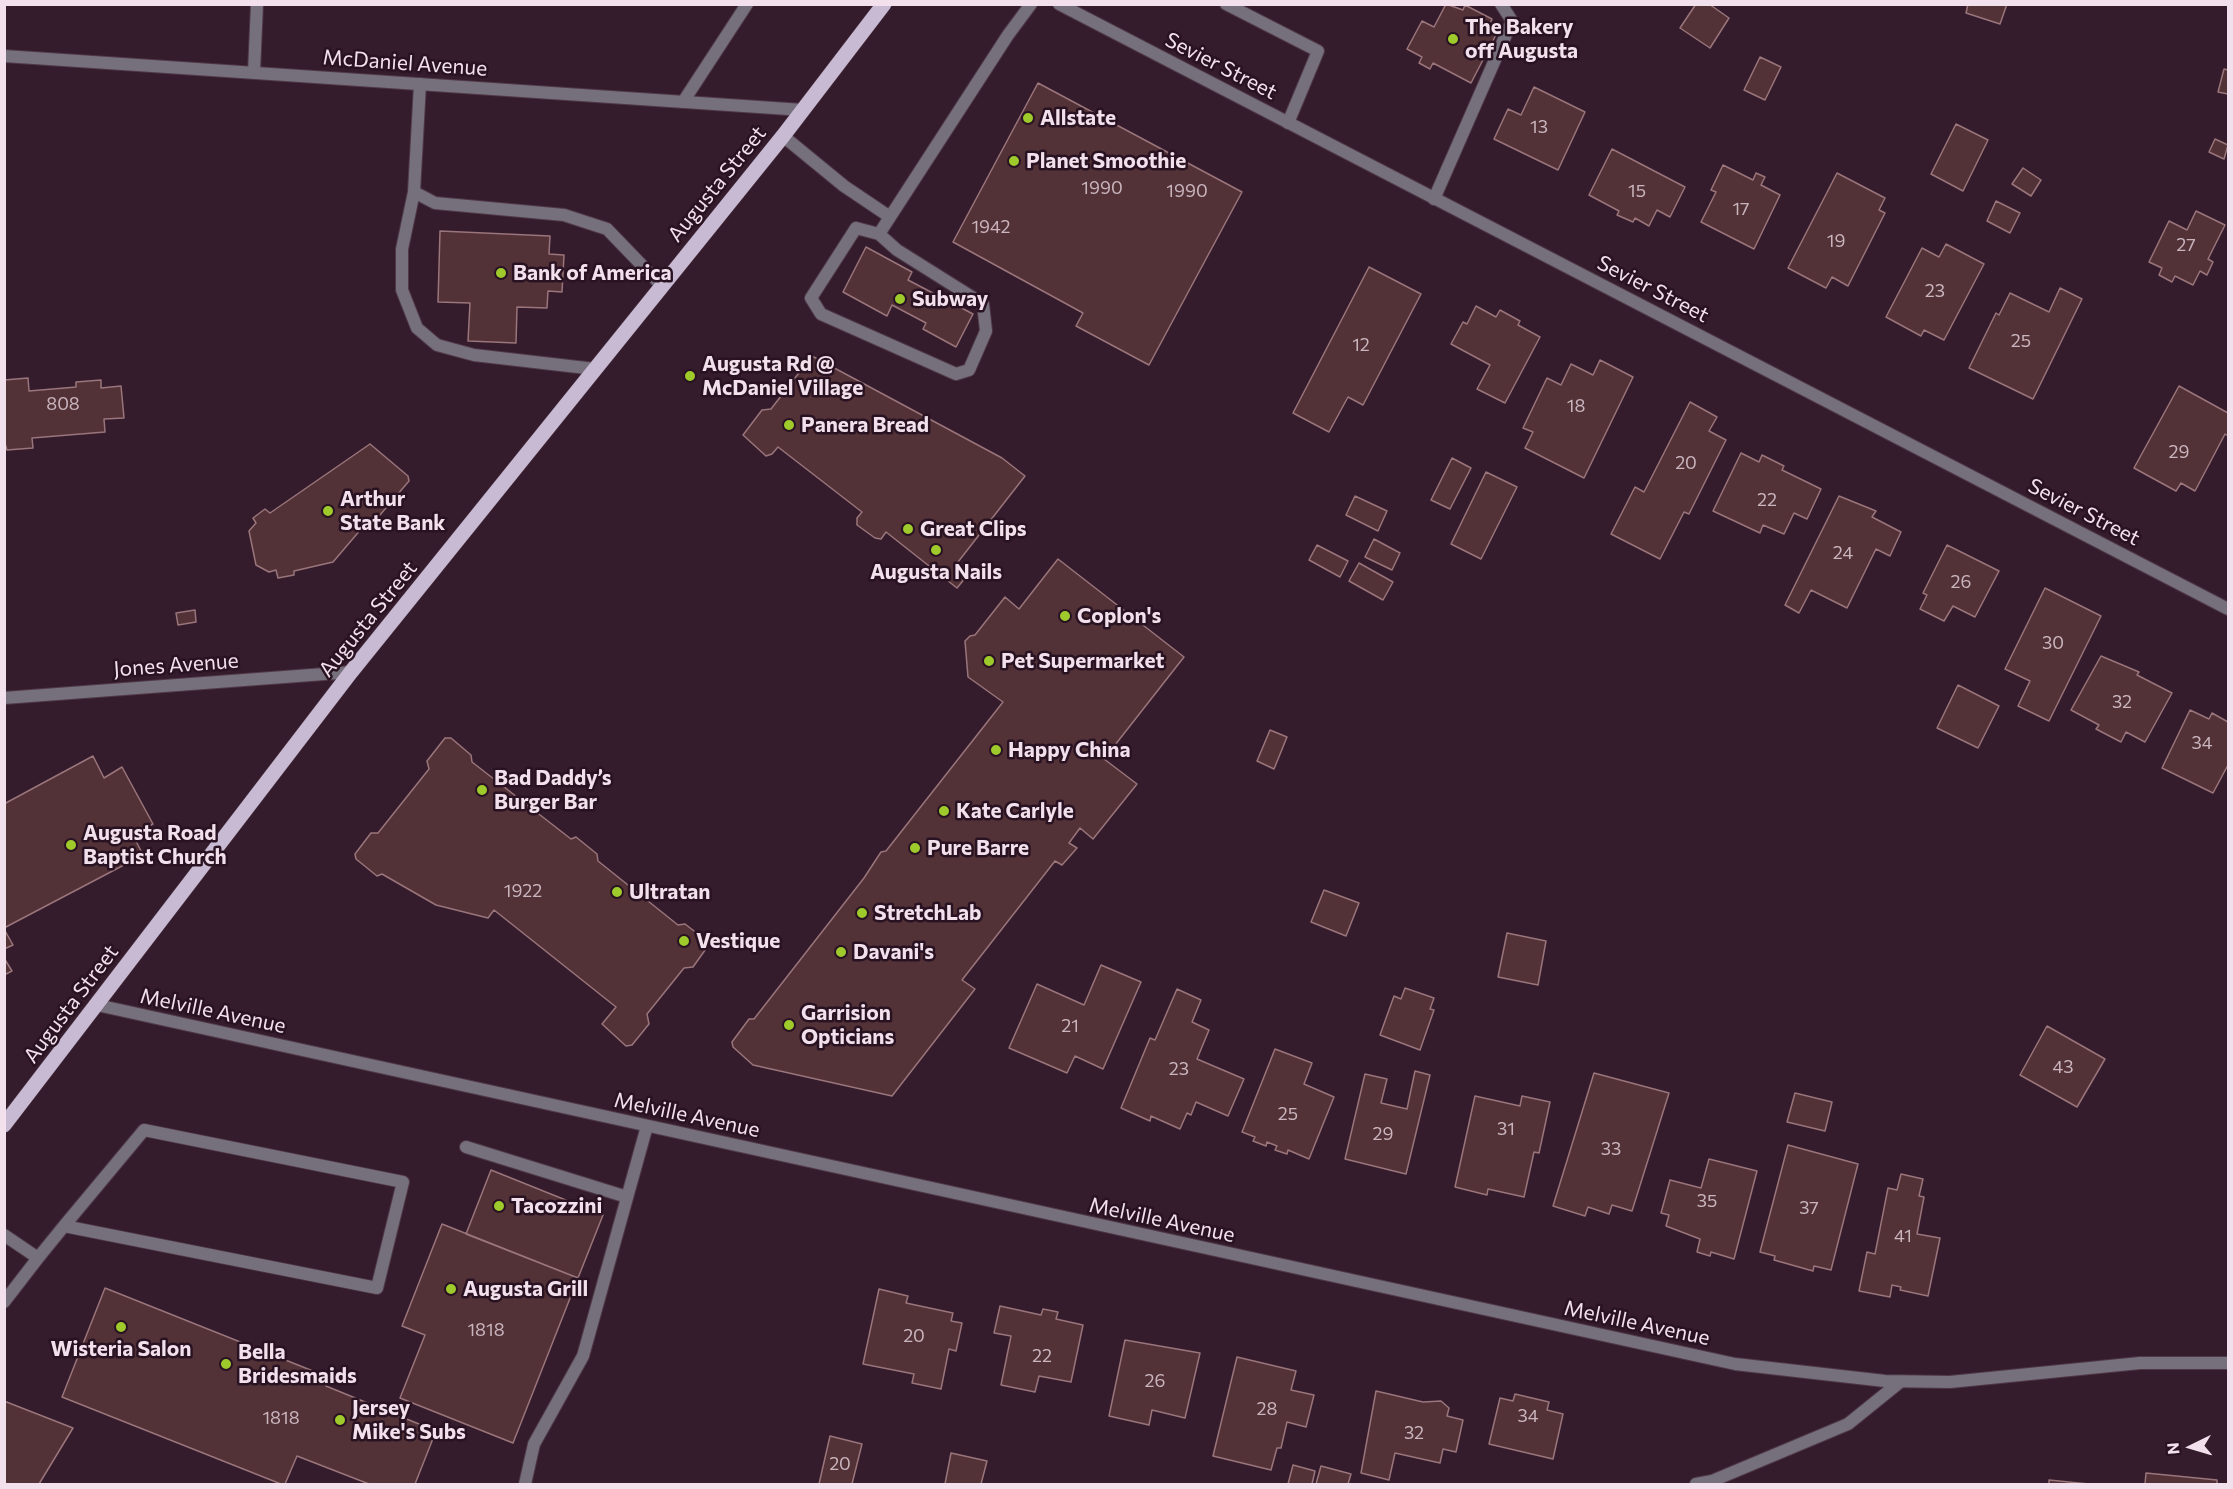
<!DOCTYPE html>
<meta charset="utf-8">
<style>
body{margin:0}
#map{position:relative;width:2233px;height:1489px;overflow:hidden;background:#341c2c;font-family:Commissioner,sans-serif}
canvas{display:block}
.frame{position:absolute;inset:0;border:6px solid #f2e1ec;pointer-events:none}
.north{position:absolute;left:2161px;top:1417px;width:60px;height:60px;-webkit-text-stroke:4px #291222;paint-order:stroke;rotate:265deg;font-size:16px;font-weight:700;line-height:24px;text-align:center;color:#f2e1ec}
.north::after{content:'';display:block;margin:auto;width:21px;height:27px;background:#f2e1ec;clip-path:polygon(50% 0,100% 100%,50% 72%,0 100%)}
</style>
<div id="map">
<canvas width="2233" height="1489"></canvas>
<div class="frame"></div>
<div class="north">N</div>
</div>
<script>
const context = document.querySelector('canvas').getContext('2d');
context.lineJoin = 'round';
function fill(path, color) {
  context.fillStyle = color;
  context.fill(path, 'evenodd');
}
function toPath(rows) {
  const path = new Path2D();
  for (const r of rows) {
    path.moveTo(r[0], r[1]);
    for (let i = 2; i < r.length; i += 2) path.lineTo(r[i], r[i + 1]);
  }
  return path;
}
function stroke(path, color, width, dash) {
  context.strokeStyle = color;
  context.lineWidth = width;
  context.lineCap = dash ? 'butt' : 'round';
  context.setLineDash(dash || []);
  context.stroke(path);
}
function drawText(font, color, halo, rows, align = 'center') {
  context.font = font + ' Commissioner,sans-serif';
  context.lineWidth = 5;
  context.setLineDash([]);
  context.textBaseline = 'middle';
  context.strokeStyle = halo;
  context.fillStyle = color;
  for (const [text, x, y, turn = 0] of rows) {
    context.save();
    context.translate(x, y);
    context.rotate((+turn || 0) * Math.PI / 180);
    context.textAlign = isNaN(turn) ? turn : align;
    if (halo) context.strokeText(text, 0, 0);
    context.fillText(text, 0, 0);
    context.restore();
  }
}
const building = toPath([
 [1446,4,1463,10,1465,5,1492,19,1490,24,1499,29,1471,83,1433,63,1430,69,1419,63,1422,57,1407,49,1422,21,1434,27,1446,4],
 [1696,4,1709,4,1729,18,1710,48,1680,28,1696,4],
 [1968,4,2007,4,2000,24,1966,13,1968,4],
 [1760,57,1781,67,1765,100,1744,90,1760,57],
 [2224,69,2228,70,2228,94,2218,92,2224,69],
 [1038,83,1242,192,1149,365,1076,326,1083,313,953,242,1038,83],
 [1534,87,1585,112,1558,170,1494,139,1508,109,1521,115,1534,87],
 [1956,124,1988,140,1963,191,1931,174,1956,124],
 [2215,139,2228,145,2224,159,2209,152,2215,139],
 [1612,149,1685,187,1670,217,1657,210,1649,226,1635,218,1633,222,1617,215,1619,211,1589,195,1612,149],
 [1723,165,1753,180,1756,173,1765,177,1761,185,1780,195,1754,249,1701,222,1716,192,1711,190,1723,165],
 [2023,168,2041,180,2031,196,2012,184,2023,168],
 [1837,173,1885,198,1879,210,1885,213,1848,286,1832,277,1826,288,1788,268,1837,173],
 [1996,201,2020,213,2010,233,1987,221,1996,201],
 [2196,211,2225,225,2208,259,2213,262,2207,275,2200,271,2193,285,2175,276,2172,282,2159,275,2162,268,2149,262,2169,221,2187,230,2196,211],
 [440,231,550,236,549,254,564,255,562,292,548,291,547,308,517,307,516,343,468,341,470,303,438,302,440,231],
 [1946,244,1984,264,1944,340,1924,330,1921,336,1886,317,1922,248,1939,257,1946,244],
 [866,247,912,272,908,280,973,314,956,347,923,329,926,323,892,305,887,316,843,292,866,247],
 [1369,267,1421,294,1363,405,1348,397,1329,432,1293,413,1369,267],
 [2060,288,2082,299,2033,399,1969,368,1996,313,1999,315,2010,293,2049,312,2060,288],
 [1476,306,1496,317,1500,310,1520,321,1518,325,1540,337,1505,403,1477,389,1490,365,1451,344,1463,322,1467,324,1476,306],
 [812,356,1002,458,1025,476,958,562,970,572,957,588,886,532,881,539,875,538,857,525,857,518,862,512,778,447,772,454,766,456,743,435,762,410,771,409,812,356],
 [1600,360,1633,377,1584,478,1525,448,1533,432,1523,428,1547,378,1561,385,1571,364,1593,375,1600,360],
 [28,378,29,391,76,387,76,382,101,380,101,388,121,386,124,418,104,419,105,432,32,438,33,448,7,450,4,440,4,380,28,378],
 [2179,386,2228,413,2228,436,2225,434,2195,491,2181,483,2176,491,2134,468,2179,386],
 [1690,402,1717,417,1709,431,1726,440,1689,514,1684,512,1660,559,1611,534,1635,487,1644,492,1690,402],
 [370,444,408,476,409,481,368,529,362,528,333,562,294,571,294,575,278,578,276,570,269,572,256,565,249,531,256,523,253,518,265,509,270,513,370,444],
 [1741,453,1759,462,1762,455,1784,466,1782,470,1821,489,1807,519,1794,513,1784,534,1763,525,1760,533,1713,511,1741,453],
 [1452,458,1471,468,1450,509,1431,500,1452,458],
 [1486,472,1517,487,1481,559,1451,544,1486,472],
 [1355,496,1387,511,1378,531,1346,515,1355,496],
 [1839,496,1876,511,1872,517,1901,532,1890,556,1876,549,1847,608,1811,590,1799,613,1785,605,1839,496],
 [1374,539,1400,553,1392,570,1365,557,1374,539],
 [1317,545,1348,561,1340,577,1309,560,1317,545],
 [1947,545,1999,571,1975,617,1953,606,1944,621,1920,609,1927,595,1923,593,1947,545],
 [1058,559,1184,657,1104,759,1137,784,1093,839,1080,828,1069,843,1077,848,1062,865,1055,861,962,980,975,989,892,1096,753,1065,733,1047,732,1042,749,1019,754,1019,864,878,881,852,886,851,1003,702,968,677,965,641,970,636,975,635,1005,597,1019,609,1058,559],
 [1359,563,1393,582,1383,600,1349,581,1359,563],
 [2045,588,2101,616,2049,721,2018,706,2030,681,2005,669,2045,588],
 [195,610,196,622,178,625,176,613,195,610],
 [2101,656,2139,672,2137,675,2172,693,2145,742,2126,732,2121,742,2096,729,2099,725,2071,710,2101,656],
 [1958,685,1999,706,1978,748,1937,728,1958,685],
 [2190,710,2209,719,2212,713,2228,722,2228,765,2213,793,2162,768,2190,710],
 [1270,730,1287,737,1274,769,1257,761,1270,730],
 [445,738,451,738,471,755,472,762,571,839,576,837,597,854,598,861,678,925,685,924,707,941,708,946,693,967,684,968,647,1014,649,1024,632,1045,626,1046,602,1024,616,1007,494,910,488,918,436,905,382,874,377,876,356,859,355,854,371,833,378,833,429,769,427,761,445,738],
 [93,756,104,778,122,767,153,824,133,835,143,855,4,928,4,804,93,756],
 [1324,890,1359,903,1346,936,1311,922,1324,890],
 [4,929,13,945,4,949,4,929],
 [1507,933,1546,941,1538,985,1498,977,1507,933],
 [4,958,12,971,4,975,4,958],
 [1101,965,1141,982,1103,1069,1075,1056,1067,1073,1009,1048,1037,984,1084,1005,1101,965],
 [1405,988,1434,998,1430,1009,1434,1010,1420,1050,1380,1035,1394,996,1401,999,1405,988],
 [1177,989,1201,1000,1192,1022,1209,1030,1197,1059,1244,1079,1228,1116,1196,1102,1191,1115,1187,1113,1180,1129,1151,1116,1150,1121,1121,1108,1150,1038,1155,1040,1177,989],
 [2047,1026,2105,1059,2077,1107,2020,1075,2047,1026],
 [1275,1049,1312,1063,1304,1084,1334,1097,1309,1159,1288,1150,1287,1154,1275,1150,1277,1146,1267,1142,1266,1146,1253,1141,1255,1137,1242,1132,1275,1049],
 [1415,1071,1430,1075,1406,1174,1345,1159,1365,1074,1387,1079,1381,1103,1407,1109,1415,1071],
 [1594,1073,1669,1093,1632,1211,1612,1205,1609,1214,1588,1207,1585,1216,1553,1206,1594,1073],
 [1795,1093,1832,1102,1825,1131,1787,1122,1795,1093],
 [1475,1096,1520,1106,1522,1096,1550,1102,1539,1153,1534,1152,1524,1197,1488,1189,1487,1195,1455,1187,1475,1096],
 [1788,1145,1858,1164,1831,1270,1814,1266,1813,1271,1774,1260,1775,1256,1760,1252,1788,1145],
 [1709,1159,1757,1171,1734,1259,1711,1252,1710,1256,1697,1252,1700,1239,1666,1226,1669,1215,1661,1213,1670,1180,1701,1188,1709,1159],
 [491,1170,603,1215,578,1278,466,1234,491,1170],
 [1901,1174,1923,1179,1919,1196,1924,1197,1917,1234,1940,1238,1928,1296,1900,1290,1901,1287,1892,1285,1890,1297,1859,1291,1867,1252,1875,1254,1888,1188,1897,1190,1901,1174],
 [442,1224,578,1278,513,1443,400,1398,425,1335,402,1326,442,1224],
 [105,1288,328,1377,326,1386,436,1431,415,1484,369,1484,297,1456,285,1484,281,1484,62,1397,105,1288],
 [879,1289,908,1296,906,1303,953,1313,951,1321,962,1323,956,1351,949,1349,941,1389,912,1383,914,1374,863,1364,879,1289],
 [1000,1306,1041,1315,1043,1309,1058,1312,1056,1319,1083,1325,1071,1382,1039,1376,1035,1392,1001,1385,1011,1336,994,1333,1000,1306],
 [1125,1340,1200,1353,1185,1418,1152,1410,1149,1425,1109,1416,1125,1340],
 [1237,1357,1296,1371,1291,1390,1314,1395,1306,1427,1287,1422,1281,1448,1277,1448,1271,1470,1213,1456,1237,1357],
 [1376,1391,1423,1402,1441,1401,1449,1408,1447,1416,1463,1420,1456,1452,1443,1449,1440,1463,1395,1453,1389,1480,1361,1473,1376,1391],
 [1515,1394,1549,1402,1547,1410,1563,1414,1553,1459,1489,1444,1500,1398,1513,1401,1515,1394],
 [4,1401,73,1428,39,1484,4,1484,4,1401],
 [830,1436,862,1444,852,1484,819,1484,830,1436],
 [951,1453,987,1461,981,1484,945,1484,951,1453],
 [1293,1465,1315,1471,1312,1484,1288,1484,1293,1465],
 [1321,1466,1351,1474,1348,1484,1316,1484,1321,1466],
 [2146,1473,2217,1480,2217,1484,2145,1484,2146,1473],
 [2049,1480,2089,1484,2049,1484,2049,1480]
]);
fill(building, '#523237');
stroke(building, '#9a757b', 1.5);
const service = toPath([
 [1226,4,1318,51,1288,123],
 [420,84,414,192,402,249,402,290,417,328,437,345,474,355,595,369],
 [683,102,747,4],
 [783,136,844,186,890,217],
 [414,192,435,203,564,215,607,229,662,286],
 [1434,199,1512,21,1501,4],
 [856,228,879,234,897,250,983,304,986,331,969,370,956,374,821,314,811,298,856,228],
 [879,234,1008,35,1031,4],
 [466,1147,627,1197],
 [4,1235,38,1258,4,1302],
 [38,1258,64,1226,144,1130,403,1182,377,1288,64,1226],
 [525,1484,534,1444,583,1356,647,1126],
 [1696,1484,1712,1481,1848,1424,1900,1382]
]);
const minor = toPath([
 [1059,4,2228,609],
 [254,72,257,4],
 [4,698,351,672],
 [97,1005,1735,1364,1885,1381,1950,1382,2140,1363,2228,1363]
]);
const tertiary = toPath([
 [4,56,803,110]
]);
const primary = toPath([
 [4,1125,351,672,783,136,884,4]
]);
stroke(service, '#4f3847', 14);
stroke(minor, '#4f3847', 14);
stroke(tertiary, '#4f3847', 14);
stroke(primary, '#4f3847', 16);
stroke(service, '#766f7c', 12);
stroke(minor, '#766f7c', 12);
stroke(tertiary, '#766f7c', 12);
stroke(primary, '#c9bad4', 15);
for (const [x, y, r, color] of [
 [1453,39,6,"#9fca2c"],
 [1028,118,6,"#9fca2c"],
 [1014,161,6,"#9fca2c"],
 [501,273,6,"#9fca2c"],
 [900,299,6,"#9fca2c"],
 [690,376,6,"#9fca2c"],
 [789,425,6,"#9fca2c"],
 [328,511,6,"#9fca2c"],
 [908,529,6,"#9fca2c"],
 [936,550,6,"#9fca2c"],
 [1065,616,6,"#9fca2c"],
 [989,661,6,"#9fca2c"],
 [996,750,6,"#9fca2c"],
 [482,790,6,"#9fca2c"],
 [944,811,6,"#9fca2c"],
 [71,845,6,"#9fca2c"],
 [915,848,6,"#9fca2c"],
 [617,892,6,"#9fca2c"],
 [862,913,6,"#9fca2c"],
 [684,941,6,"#9fca2c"],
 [841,952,6,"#9fca2c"],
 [789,1025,6,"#9fca2c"],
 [499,1206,6,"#9fca2c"],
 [451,1289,6,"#9fca2c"],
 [121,1327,6,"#9fca2c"],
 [226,1364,6,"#9fca2c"],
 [340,1420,6,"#9fca2c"]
]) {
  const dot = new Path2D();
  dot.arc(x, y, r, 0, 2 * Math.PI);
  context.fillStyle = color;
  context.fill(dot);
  stroke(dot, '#291222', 2);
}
drawText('18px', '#cab5bf', null, [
 ["13",1539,127],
 ["1990",1102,188],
 ["1990",1187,191],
 ["15",1637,191],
 ["17",1741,209],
 ["1942",991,227],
 ["19",1836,241],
 ["27",2186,245],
 ["23",1935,291],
 ["25",2021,341],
 ["12",1361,345],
 ["808",63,404],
 ["18",1576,406],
 ["29",2179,452],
 ["20",1686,463],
 ["22",1767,500],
 ["24",1843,553],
 ["26",1961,582],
 ["30",2053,643],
 ["32",2122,702],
 ["34",2202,743],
 ["1922",523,891],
 ["21",1070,1026],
 ["43",2063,1067],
 ["23",1179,1069],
 ["25",1288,1114],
 ["31",1506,1129],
 ["29",1383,1134],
 ["33",1611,1149],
 ["35",1707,1201],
 ["37",1809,1208],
 ["41",1903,1236],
 ["1818",486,1330],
 ["20",914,1336],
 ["22",1042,1356],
 ["26",1155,1381],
 ["28",1267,1409],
 ["34",1528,1416],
 ["1818",281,1418],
 ["32",1414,1433],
 ["20",840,1464]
]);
drawText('bold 21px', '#f2e1ec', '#291222', [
 ["The Bakery",1465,27],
 ["off Augusta",1465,51],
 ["Allstate",1040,118],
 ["Planet Smoothie",1026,161],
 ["Bank of America",513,273],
 ["Subway",912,299],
 ["Augusta Rd @",702,364],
 ["McDaniel Village",702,388],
 ["Panera Bread",801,425],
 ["Arthur",340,499],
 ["State Bank",340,523],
 ["Great Clips",920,529],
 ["Augusta Nails",936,572,"center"],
 ["Coplon's",1077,616],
 ["Pet Supermarket",1001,661],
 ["Happy China",1008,750],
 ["Bad Daddy’s",494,778],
 ["Burger Bar",494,802],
 ["Kate Carlyle",956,811],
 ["Augusta Road",83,833],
 ["Baptist Church",83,857],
 ["Pure Barre",927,848],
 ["Ultratan",629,892],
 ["StretchLab",874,913],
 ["Vestique",696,941],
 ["Davani's",853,952],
 ["Garrision",801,1013],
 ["Opticians",801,1037],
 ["Tacozzini",511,1206],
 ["Augusta Grill",463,1289],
 ["Wisteria Salon",121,1349,"center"],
 ["Bella",238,1352],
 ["Bridesmaids",238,1376],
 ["Jersey",352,1408],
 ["Mike's Subs",352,1432]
], 'left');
drawText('21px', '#f2e1ec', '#291222', [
 ["McDaniel Avenue",405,63,4],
 ["Sevier Street",1221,66,27],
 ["Augusta Street",717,184,-51],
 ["Sevier Street",1653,289,27],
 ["Sevier Street",2084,512,27],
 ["Augusta Street",368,619,-51],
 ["Jones Avenue",176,665,-4],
 ["Augusta Street",71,1004,-53],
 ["Melville Avenue",213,1011,12],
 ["Melville Avenue",687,1115,12],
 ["Melville Avenue",1162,1220,12],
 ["Melville Avenue",1637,1323,12]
]);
</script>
